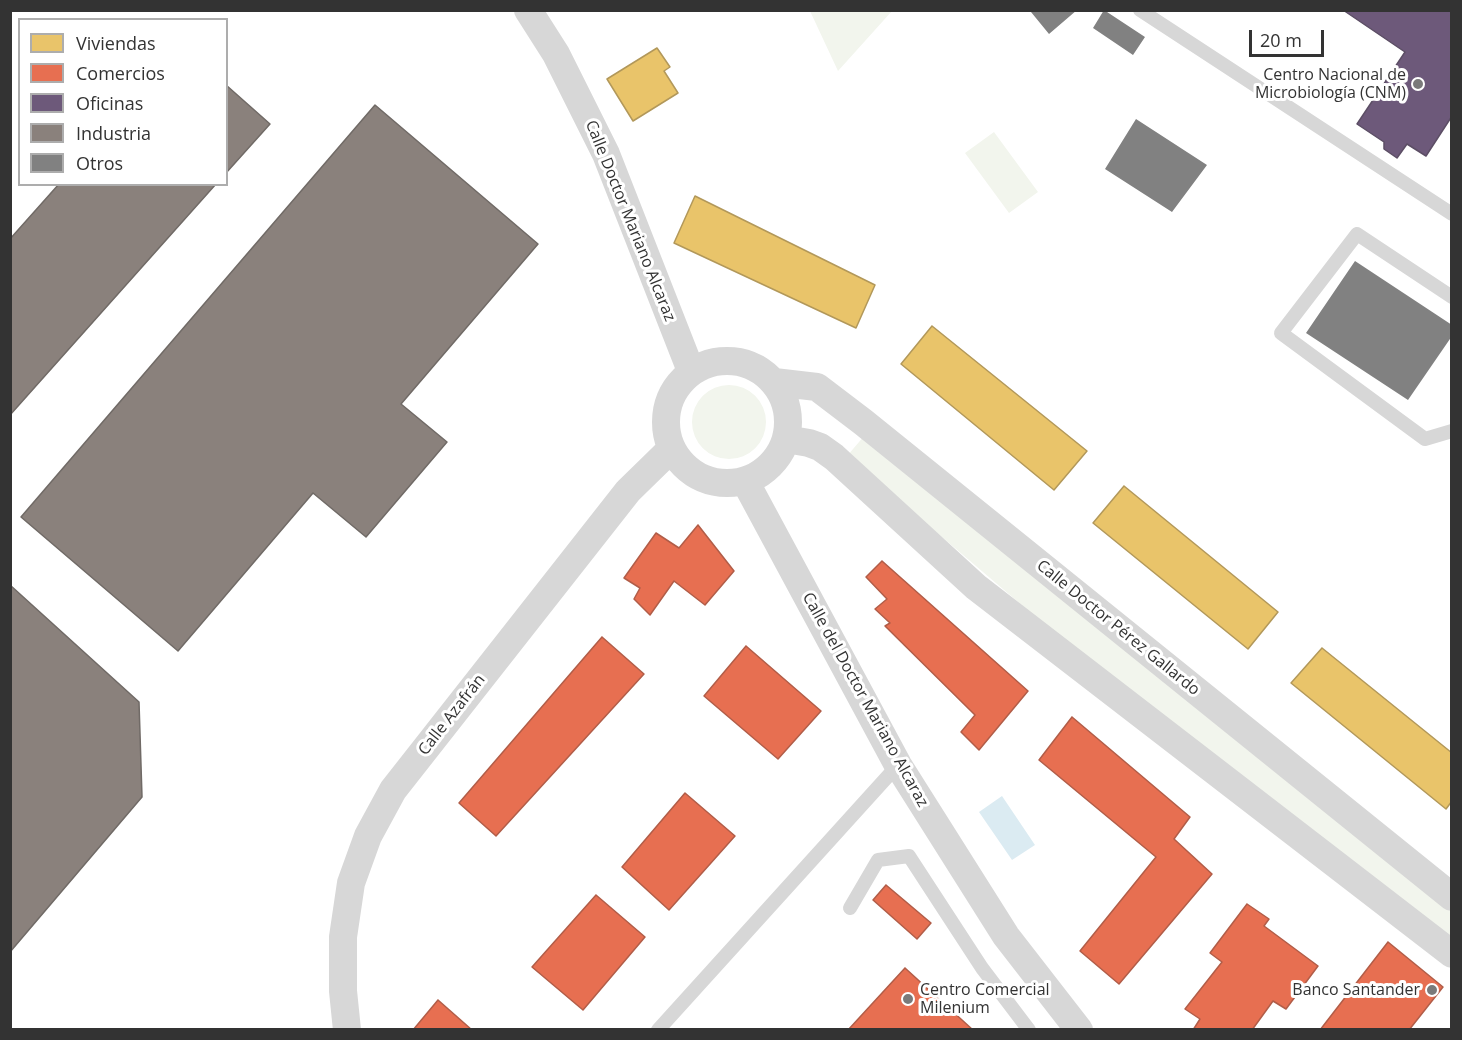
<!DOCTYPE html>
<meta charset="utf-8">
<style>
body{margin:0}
#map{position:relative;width:1462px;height:1040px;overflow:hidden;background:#fff;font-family:"Open Sans",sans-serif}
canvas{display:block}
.frame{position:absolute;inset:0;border:12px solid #333;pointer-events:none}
.legend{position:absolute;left:18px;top:18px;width:210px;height:168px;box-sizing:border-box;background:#fff;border:2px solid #adadad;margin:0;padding:8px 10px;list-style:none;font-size:18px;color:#333}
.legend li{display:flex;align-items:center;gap:12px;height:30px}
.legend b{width:30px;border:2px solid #adadad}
.scale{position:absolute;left:1249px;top:30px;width:75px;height:27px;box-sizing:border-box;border:3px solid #333;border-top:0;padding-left:8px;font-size:18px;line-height:21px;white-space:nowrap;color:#333;-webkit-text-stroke:4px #fff;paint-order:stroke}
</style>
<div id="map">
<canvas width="1462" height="1040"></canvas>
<div class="frame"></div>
<ul class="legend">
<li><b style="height:16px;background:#e9c46a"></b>Viviendas</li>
<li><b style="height:16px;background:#e76f51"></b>Comercios</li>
<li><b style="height:16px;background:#6d597a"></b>Oficinas</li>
<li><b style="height:16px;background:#8a817c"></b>Industria</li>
<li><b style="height:16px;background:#818181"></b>Otros</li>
</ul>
<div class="scale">20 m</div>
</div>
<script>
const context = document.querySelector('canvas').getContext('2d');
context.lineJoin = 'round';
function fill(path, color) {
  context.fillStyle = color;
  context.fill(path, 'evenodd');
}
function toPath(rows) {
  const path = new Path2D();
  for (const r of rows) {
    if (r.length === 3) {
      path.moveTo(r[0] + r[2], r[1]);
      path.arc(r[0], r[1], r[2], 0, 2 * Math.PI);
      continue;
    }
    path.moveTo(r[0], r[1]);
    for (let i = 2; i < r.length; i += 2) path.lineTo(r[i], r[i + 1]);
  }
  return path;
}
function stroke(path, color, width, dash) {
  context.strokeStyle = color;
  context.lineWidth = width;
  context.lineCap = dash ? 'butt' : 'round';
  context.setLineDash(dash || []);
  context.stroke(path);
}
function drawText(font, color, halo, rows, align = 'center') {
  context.font = font + ' "Open Sans",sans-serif';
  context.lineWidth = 6;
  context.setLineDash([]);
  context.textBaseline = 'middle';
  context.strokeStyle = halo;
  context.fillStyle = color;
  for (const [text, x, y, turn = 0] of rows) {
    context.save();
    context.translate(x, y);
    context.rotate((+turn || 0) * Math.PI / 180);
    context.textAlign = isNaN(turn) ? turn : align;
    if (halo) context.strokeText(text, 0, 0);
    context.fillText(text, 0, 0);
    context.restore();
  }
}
fill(toPath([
 [810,11,892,11,838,71],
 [994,132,1038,192,1009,213,965,153],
 [729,422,37],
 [865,435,1451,909,1451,942,1024,607,847,456]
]), '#f2f5ed');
fill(toPath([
 [1002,796,1035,845,1012,860,979,812]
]), '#dbebf2');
const homes = toPath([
 [657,48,670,67,664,71,678,93,633,121,607,79,657,48],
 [695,196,875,285,856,328,674,243,695,196],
 [932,326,1087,451,1054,490,901,364,932,326],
 [1124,486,1278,612,1248,649,1093,523,1124,486],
 [1322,648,1452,753,1452,801,1446,809,1291,683,1322,648]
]);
fill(homes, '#e9c46a');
stroke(homes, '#b2985a', 1.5);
const shops = toPath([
 [698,525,734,571,705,605,674,581,650,615,634,599,640,588,624,578,656,533,679,548,698,525],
 [882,561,1028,691,979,750,961,732,975,715,885,626,890,623,875,609,887,599,866,577,882,561],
 [602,637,644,674,496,836,459,803,602,637],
 [746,646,821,711,778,759,704,696,746,646],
 [1072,717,1190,817,1174,839,1212,874,1119,984,1080,951,1156,857,1039,760,1072,717],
 [685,793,735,836,669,910,622,867,685,793],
 [886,885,931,923,917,939,873,900,886,885],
 [596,895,645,937,583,1010,532,967,596,895],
 [1247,904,1269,919,1264,926,1318,966,1286,1009,1273,1001,1252,1030,1193,1030,1200,1019,1185,1009,1222,962,1210,953,1247,904],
 [1388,942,1443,987,1409,1030,1320,1030,1388,942],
 [905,968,973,1030,848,1030,905,968],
 [438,1000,472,1030,413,1030,438,1000]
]);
fill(shops, '#e76f51');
stroke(shops, '#b15d48', 1.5);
const offices = toPath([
 [1343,10,1452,10,1452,116,1426,156,1407,144,1397,158,1384,149,1384,142,1357,124,1405,52,1343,10]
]);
fill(offices, '#6d597a');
stroke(offices, '#5c4e65', 1.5);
const industry = toPath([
 [226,85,270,124,226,173,226,85],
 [375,105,538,244,401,404,447,442,366,537,313,493,178,651,21,517,375,105],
 [59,184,216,184,10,415,10,239,59,184],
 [10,585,139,702,142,797,10,952,10,585]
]);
fill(industry, '#8a817c');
stroke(industry, '#706a66', 1.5);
fill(toPath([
 [1032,10,1077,10,1049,34,1031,12],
 [1104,10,1145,37,1133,55,1093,28],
 [1136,119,1207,165,1172,212,1105,169],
 [1355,261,1452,325,1452,336,1408,400,1306,333]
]), '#818181');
stroke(toPath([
 [1140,10,1452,214],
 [1452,297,1357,234,1281,333,1425,439,1452,431],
 [850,908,878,860,909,856,982,968,1029,1030],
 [658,1030,898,765]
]), '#d7d7d7', 14);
stroke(toPath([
 [528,10,556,54,606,154,691,371],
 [727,422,61],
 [774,382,817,387,863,422,1452,897],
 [786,439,809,443,820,447,834,457,976,587,1452,954],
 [745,481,898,765,1006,936,1079,1030],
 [347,1030,343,991,343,937,351,883,368,836,393,790,628,491,671,449]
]), '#d7d7d7', 28);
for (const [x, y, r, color] of [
 [1418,84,6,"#7a7a7a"],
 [1432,990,6,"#7a7a7a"],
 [908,999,6,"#7a7a7a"]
]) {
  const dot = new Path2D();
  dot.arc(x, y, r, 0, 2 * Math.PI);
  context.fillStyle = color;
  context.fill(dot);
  stroke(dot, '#fff', 2);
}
drawText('16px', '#333', '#fff', [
 ["Centro Nacional de",1406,75],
 ["Microbiología (CNM)",1406,93],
 ["Centro Comercial",920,990,"left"],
 ["Milenium",920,1008,"left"],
 ["Banco Santander",1420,990]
], 'right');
drawText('16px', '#333', '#fff', [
 ["Calle Doctor Mariano Alcaraz",630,221,68],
 ["Calle Doctor Pérez Gallardo",1118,628,39],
 ["Calle del Doctor Mariano Alcaraz",865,700,61],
 ["Calle Azafrán",452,715,-52]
]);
</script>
